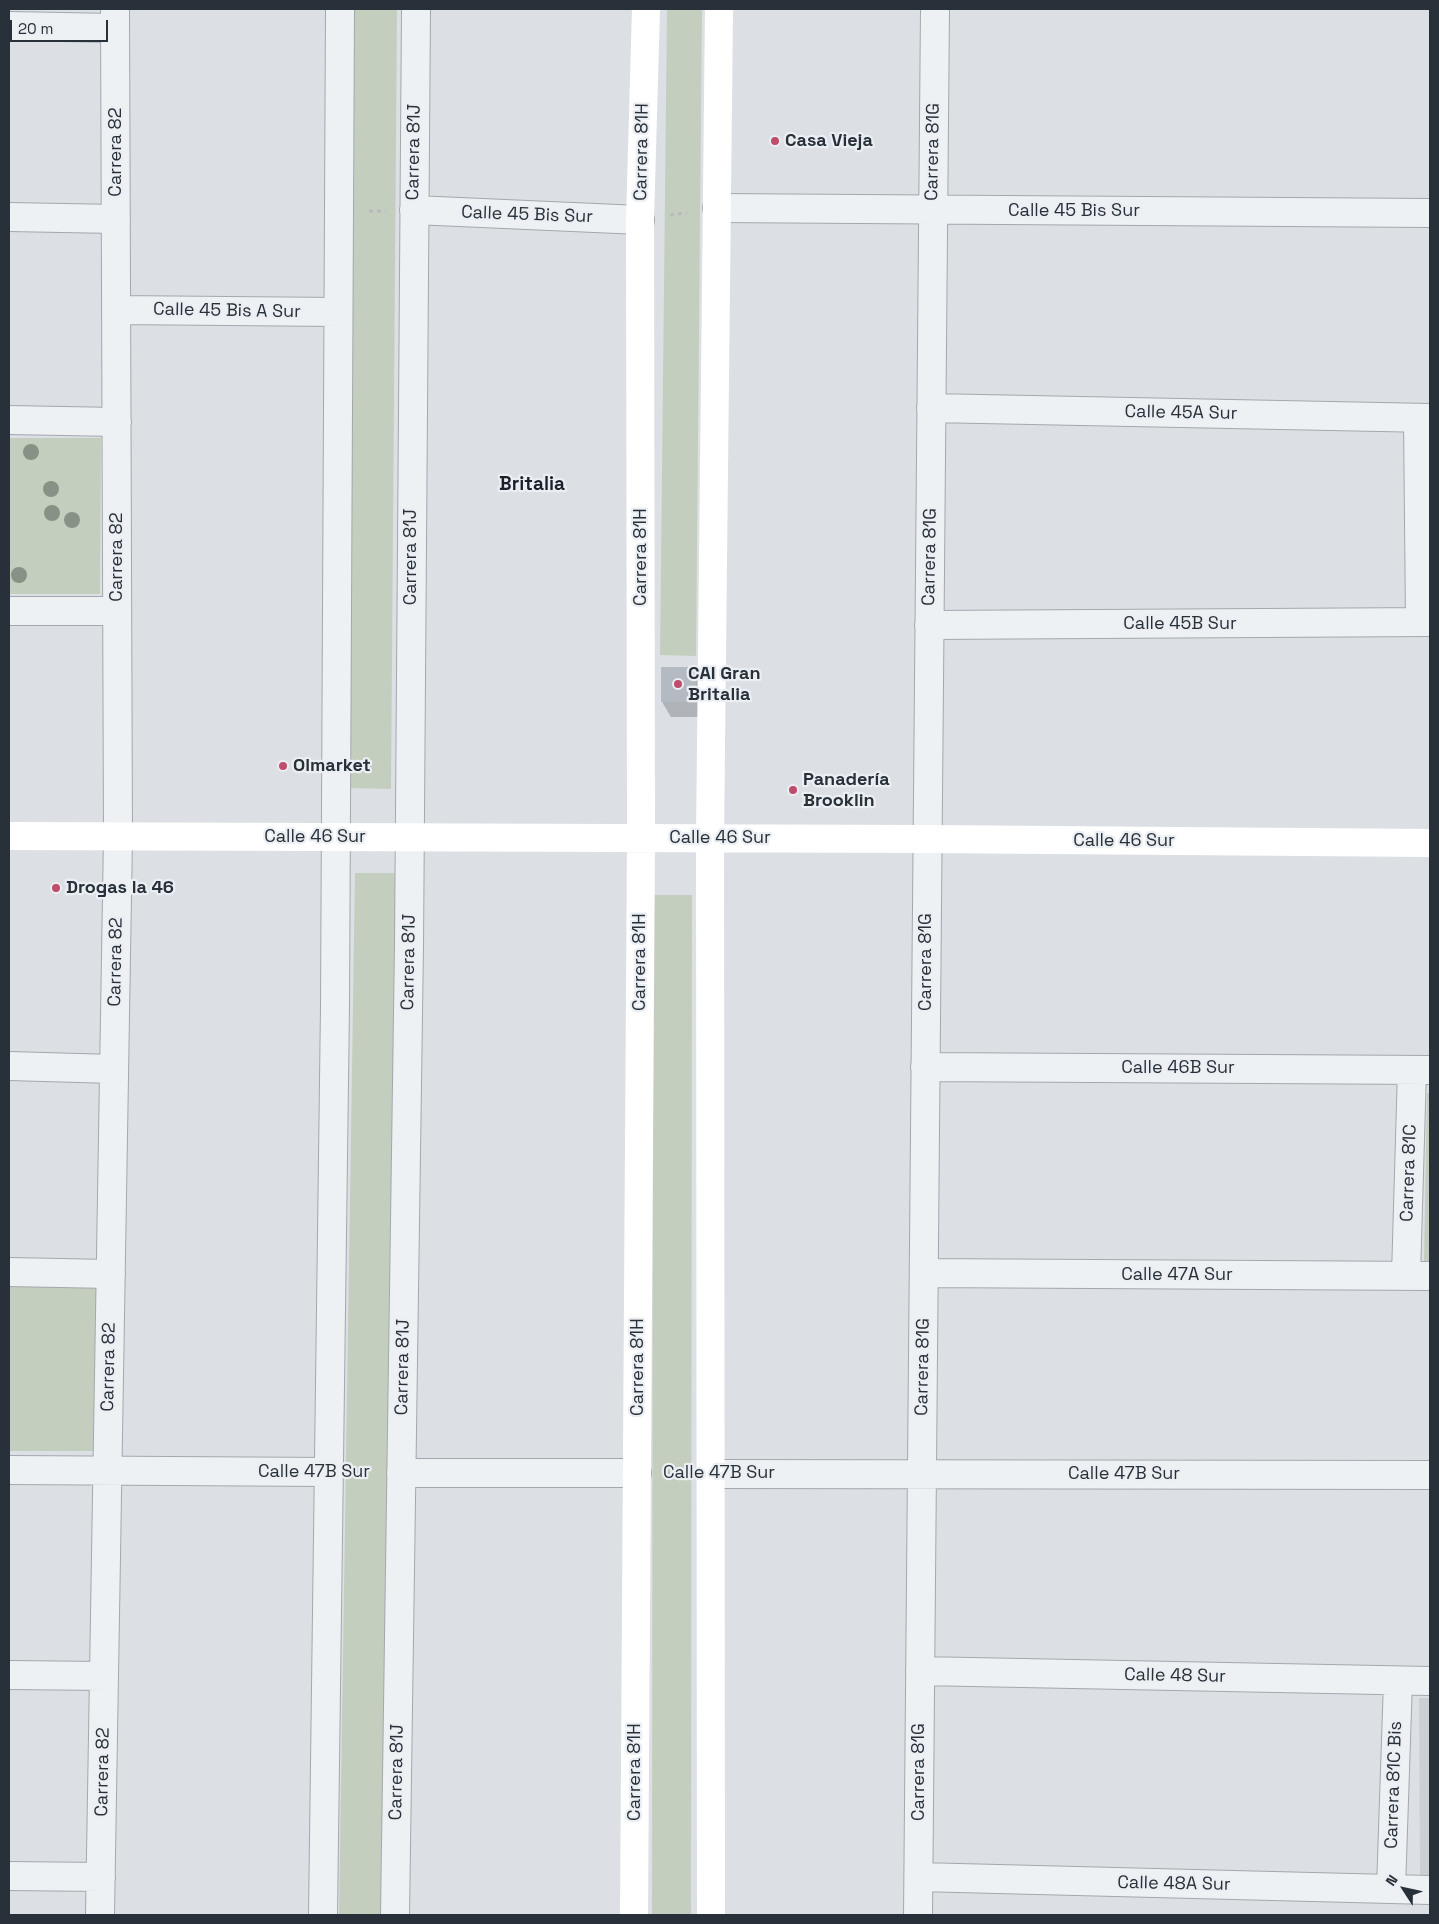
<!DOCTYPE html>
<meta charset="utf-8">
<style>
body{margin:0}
#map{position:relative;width:1439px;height:1924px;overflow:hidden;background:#dce0e5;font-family:"Space Grotesk",sans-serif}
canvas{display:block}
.frame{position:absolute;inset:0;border:10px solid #283039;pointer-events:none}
.north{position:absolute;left:1379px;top:1864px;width:50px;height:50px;-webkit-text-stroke:4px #ebeff3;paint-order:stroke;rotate:305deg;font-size:14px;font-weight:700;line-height:20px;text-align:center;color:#283039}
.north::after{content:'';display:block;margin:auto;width:18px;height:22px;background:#283039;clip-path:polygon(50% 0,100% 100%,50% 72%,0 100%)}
.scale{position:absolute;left:10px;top:20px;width:98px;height:22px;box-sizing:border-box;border:2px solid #283039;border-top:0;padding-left:6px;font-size:15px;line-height:18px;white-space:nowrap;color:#283039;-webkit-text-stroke:4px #ebeff3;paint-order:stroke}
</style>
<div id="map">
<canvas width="1439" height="1924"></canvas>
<div class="frame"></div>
<div class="north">N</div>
<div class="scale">20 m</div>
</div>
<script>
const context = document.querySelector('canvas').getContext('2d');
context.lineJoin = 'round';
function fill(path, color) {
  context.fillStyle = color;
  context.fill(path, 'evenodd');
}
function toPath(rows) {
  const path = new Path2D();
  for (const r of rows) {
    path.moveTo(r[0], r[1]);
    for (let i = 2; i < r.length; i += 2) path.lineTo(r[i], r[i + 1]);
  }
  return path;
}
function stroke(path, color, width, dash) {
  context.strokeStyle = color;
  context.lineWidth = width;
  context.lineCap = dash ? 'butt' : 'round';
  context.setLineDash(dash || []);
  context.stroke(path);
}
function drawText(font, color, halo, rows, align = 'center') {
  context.font = font + ' "Space Grotesk",sans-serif';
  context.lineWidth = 4.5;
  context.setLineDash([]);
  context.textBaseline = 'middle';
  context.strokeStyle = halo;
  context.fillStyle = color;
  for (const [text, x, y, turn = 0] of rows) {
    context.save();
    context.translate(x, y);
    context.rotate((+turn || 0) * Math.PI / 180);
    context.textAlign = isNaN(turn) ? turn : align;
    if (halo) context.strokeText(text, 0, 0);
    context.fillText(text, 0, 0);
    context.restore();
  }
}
fill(toPath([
 [1419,1698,1430,1698,1430,1878,1420,1878]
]), '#cbd0d5');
fill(toPath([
 [354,9,397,9,391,789,348,788],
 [667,9,702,9,696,656,660,655],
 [9,438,101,438,100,594,9,594],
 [355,873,397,873,381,1915,339,1915],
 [653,895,692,895,691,1915,652,1915],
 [1427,1093,1430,1093,1430,1261,1424,1261],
 [9,1283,102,1284,99,1451,9,1451]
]), '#c4cebe');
fill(toPath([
 [695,668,703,683,704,717,671,717,662,702]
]), '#0003');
fill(toPath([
 [661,667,695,667,696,702,661,702]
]), '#b4bac1');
const street = toPath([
 [9,26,115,28],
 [717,208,1430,213],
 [414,210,640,220],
 [9,217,116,219],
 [116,310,338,312],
 [931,408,1430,418],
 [1418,418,1420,622],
 [9,420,117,422],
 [9,611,117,611],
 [929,625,1430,622],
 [9,1066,114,1069],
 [925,1067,1430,1070],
 [9,1272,111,1274],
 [924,1273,1430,1276],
 [1406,1276,1412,1070],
 [9,1470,329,1472],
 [401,1473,637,1473],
 [711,1474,1430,1475],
 [920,1671,1430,1681],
 [9,1675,104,1676],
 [9,1876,101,1877],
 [919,1877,1430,1890],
 [1391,1889,1398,1681],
 [100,1915,118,836,115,9],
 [323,1915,335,1006,340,9],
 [395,1915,409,945,416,9],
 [918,1915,935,9]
]);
stroke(street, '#a2a8ae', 30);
stroke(toPath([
 [369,211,386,211],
 [670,215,687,213],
 [667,1473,681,1473]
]), '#b7bbbf', 3, [4, 4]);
stroke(street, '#eef1f3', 28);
stroke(toPath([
 [9,836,927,839,1430,843],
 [634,1915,641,838,640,220,646,9],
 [711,1915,710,838,719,9]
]), '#fff', 28);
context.fillStyle = '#869285';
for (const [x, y] of [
 [31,452],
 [51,489],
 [52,513],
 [72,520],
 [19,575]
]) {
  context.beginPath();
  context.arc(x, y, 8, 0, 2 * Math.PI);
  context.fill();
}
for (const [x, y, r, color] of [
 [775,141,5,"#bf4c6a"],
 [678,684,5,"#bf4c6a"],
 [283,766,5,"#bf4c6a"],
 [793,790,5,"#bf4c6a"],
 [56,888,5,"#bf4c6a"]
]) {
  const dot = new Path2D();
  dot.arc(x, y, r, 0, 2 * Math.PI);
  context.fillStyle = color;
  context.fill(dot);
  stroke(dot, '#ebeff3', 2);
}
drawText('bold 18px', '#283039', '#ebeff3', [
 ["Casa Vieja",785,141],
 ["CAI Gran",688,674],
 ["Britalia",688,695],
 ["Olmarket",293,766],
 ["Panadería",803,780],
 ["Brooklin",803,801],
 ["Drogas la 46",66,888]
], 'left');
drawText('18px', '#283039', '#ebeff3', [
 ["Carrera 82",116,152,-90],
 ["Carrera 81J",414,152,-89],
 ["Carrera 81H",642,152,-89],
 ["Carrera 81G",933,152,-89],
 ["Calle 45 Bis Sur",1074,211],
 ["Calle 45 Bis Sur",527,215,2],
 ["Calle 45 Bis A Sur",227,311,1],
 ["Calle 45A Sur",1181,413,1],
 ["Carrera 82",117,557,-90],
 ["Carrera 81J",411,557,-90],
 ["Carrera 81H",641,557,-90],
 ["Carrera 81G",930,557,-89],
 ["Calle 45B Sur",1180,624],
 ["Calle 46 Sur",315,837],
 ["Calle 46 Sur",720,838],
 ["Calle 46 Sur",1124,841],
 ["Carrera 82",116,962,-89],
 ["Carrera 81J",409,962,-89],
 ["Carrera 81H",640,962,-90],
 ["Carrera 81G",926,962,-90],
 ["Calle 46B Sur",1178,1068],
 ["Carrera 81C",1409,1173,-88],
 ["Calle 47A Sur",1177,1275],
 ["Carrera 82",109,1367,-89],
 ["Carrera 81J",403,1367,-89],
 ["Carrera 81H",638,1367,-90],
 ["Carrera 81G",923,1367,-89],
 ["Calle 47B Sur",314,1472],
 ["Calle 47B Sur",719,1473],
 ["Calle 47B Sur",1124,1474],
 ["Calle 48 Sur",1175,1676,1],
 ["Carrera 82",103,1772,-89],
 ["Carrera 81J",397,1772,-89],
 ["Carrera 81H",635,1772,-90],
 ["Carrera 81G",919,1772,-90],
 ["Carrera 81C Bis",1394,1785,-88],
 ["Calle 48A Sur",1174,1884,1]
]);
drawText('bold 19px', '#1a212a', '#ebeff3', [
 ["Britalia",532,485]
]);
</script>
